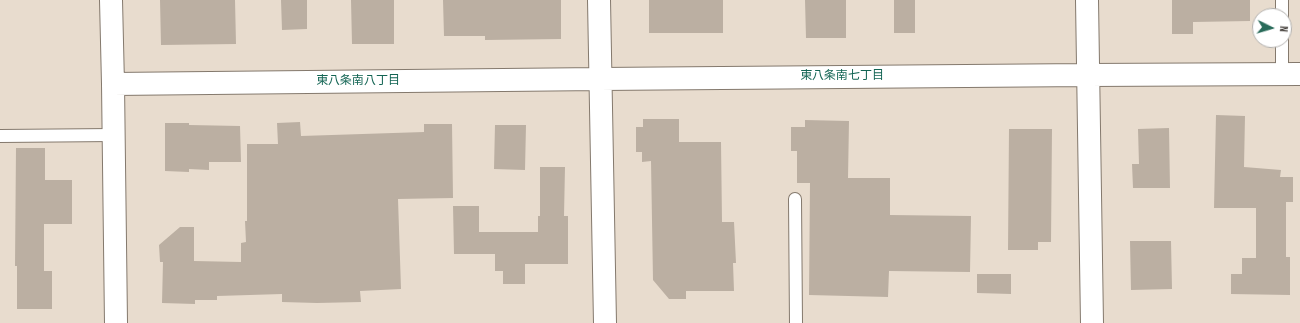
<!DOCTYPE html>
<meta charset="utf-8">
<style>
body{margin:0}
#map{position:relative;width:1300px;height:323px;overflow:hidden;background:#e8dcce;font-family:"Sofia Sans Condensed",sans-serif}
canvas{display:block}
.north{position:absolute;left:1252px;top:8px;width:40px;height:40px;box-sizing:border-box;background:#fff;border:1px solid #b2b0ae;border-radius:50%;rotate:95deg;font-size:11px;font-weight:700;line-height:16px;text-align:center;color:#3e3934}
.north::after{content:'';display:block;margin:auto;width:14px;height:18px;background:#296b5a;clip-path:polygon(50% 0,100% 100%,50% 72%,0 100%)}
</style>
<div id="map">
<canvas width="1300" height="323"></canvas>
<div class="north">N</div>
</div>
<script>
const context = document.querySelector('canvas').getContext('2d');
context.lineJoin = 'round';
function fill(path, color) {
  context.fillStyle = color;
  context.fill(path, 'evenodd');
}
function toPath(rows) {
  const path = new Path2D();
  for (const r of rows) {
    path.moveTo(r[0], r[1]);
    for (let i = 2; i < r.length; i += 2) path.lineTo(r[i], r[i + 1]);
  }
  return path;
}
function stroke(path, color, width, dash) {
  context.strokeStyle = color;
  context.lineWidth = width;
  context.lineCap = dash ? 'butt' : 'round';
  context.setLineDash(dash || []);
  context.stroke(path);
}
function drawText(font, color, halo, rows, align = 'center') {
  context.font = font + ' "Sofia Sans Condensed","Noto Sans JP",sans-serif';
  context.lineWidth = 4;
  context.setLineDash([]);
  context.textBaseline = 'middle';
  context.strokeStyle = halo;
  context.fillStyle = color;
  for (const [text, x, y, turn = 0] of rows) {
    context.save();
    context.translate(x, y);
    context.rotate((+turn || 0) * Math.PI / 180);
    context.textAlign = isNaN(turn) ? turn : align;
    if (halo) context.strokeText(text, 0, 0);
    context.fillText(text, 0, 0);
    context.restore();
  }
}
fill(toPath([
 [160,0,235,0,236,44,161,45],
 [281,0,307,0,307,29,282,30],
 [351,0,394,0,394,44,352,44],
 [443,0,561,0,561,39,485,40,485,36,444,36],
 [649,0,723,0,723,33,649,33],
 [805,0,846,0,846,38,806,38],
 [894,0,915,0,915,33,894,33],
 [1172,0,1250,0,1250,21,1193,22,1193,34,1172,34],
 [1216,115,1245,116,1244,167,1281,170,1280,177,1293,177,1293,202,1286,202,1286,257,1290,257,1290,295,1231,294,1231,274,1242,274,1242,258,1256,258,1256,208,1214,208],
 [643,119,679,119,679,142,721,142,722,222,734,222,736,263,733,263,734,291,686,291,686,299,669,299,653,280,651,161,642,162,642,152,636,152,636,127,643,127],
 [805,120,849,121,848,178,890,178,890,215,971,216,970,272,889,271,888,297,809,295,810,183,797,183,797,151,791,151,791,127,805,127],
 [300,122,301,136,424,132,424,124,452,124,453,198,398,199,401,289,360,291,361,302,317,303,282,302,282,294,217,296,217,300,195,300,195,304,162,303,163,262,160,262,159,245,180,227,194,227,194,261,241,262,241,243,246,242,245,221,247,221,247,144,278,144,277,123],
 [165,123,189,123,189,125,240,126,241,162,209,162,209,170,189,169,189,172,165,171],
 [495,125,526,125,525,170,494,169],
 [1169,128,1170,188,1133,188,1132,164,1139,164,1138,129],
 [1009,129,1052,129,1051,242,1038,242,1038,250,1008,250],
 [16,148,45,148,45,180,72,180,72,224,44,224,44,271,52,271,52,309,17,309,17,266,15,266],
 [540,167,565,167,564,216,568,216,568,264,525,264,525,284,503,284,503,271,495,271,495,254,454,254,453,206,479,206,479,232,538,232,538,216,540,216],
 [1130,241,1171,241,1172,289,1131,290],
 [977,274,1011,274,1011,294,977,293]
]), '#bbafa2');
const service = toPath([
 [1282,0,1282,16],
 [1282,40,1282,74],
 [0,136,114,135],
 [795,199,796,323]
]);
const minor = toPath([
 [111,0,113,84,116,323],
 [599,0,605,323],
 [1087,0,1092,323],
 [113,84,600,79,1087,75,1300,74]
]);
stroke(service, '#84796d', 14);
stroke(minor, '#84796d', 24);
stroke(service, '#fff', 12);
stroke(minor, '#fff', 22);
drawText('12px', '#126453', '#fff', [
 ["東八条南七丁目",842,76],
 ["東八条南八丁目",358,81]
]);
</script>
